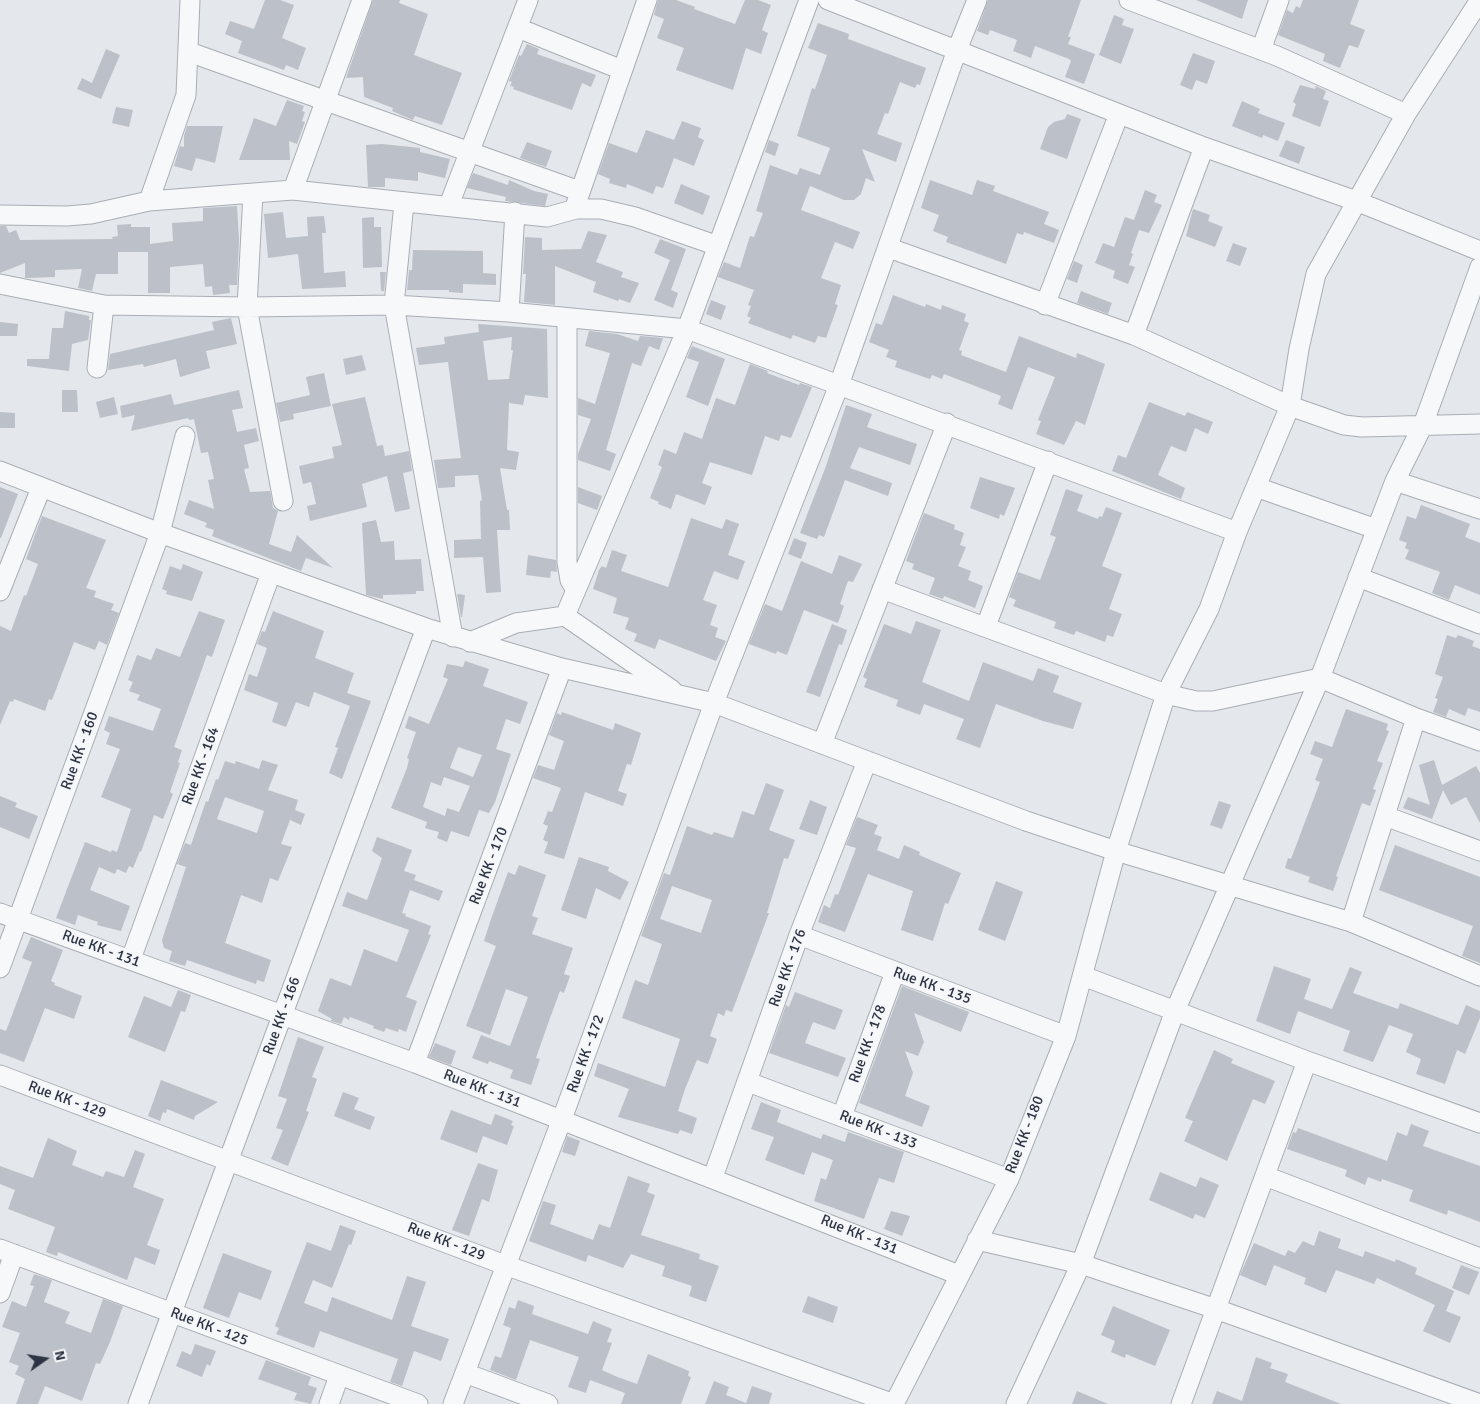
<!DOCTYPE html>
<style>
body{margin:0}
#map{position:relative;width:1480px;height:1404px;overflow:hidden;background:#e4e7eb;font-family:Signika,sans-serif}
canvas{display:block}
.north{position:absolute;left:20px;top:1334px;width:50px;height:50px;-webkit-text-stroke:4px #f4f6f9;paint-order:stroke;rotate:77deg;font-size:14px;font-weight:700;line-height:20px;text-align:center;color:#2d3443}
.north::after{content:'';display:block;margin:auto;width:18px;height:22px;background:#2d3443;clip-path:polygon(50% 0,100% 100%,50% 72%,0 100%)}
</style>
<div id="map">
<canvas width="1480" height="1404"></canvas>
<div class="north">N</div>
</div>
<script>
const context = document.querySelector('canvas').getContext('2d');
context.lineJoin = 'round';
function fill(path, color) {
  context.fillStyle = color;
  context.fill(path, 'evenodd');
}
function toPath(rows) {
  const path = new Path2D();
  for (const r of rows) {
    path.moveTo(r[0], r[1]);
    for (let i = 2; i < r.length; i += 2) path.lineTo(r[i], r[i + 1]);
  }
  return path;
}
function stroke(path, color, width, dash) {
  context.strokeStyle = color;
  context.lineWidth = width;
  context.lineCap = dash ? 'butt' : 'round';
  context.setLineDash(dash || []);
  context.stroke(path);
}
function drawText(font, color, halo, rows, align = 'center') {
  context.font = font + ' Signika,sans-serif';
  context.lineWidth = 4;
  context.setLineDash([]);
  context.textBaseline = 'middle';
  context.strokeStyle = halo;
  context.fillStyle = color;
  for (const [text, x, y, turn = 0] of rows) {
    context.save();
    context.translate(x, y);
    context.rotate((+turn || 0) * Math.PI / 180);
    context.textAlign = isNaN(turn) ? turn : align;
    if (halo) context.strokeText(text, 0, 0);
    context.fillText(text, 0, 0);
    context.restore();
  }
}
fill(toPath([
 [265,0,280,0,294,5,282,38,306,48,298,70,286,65,284,70,238,53,242,41,225,34,230,21,254,29],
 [373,0,400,0,399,3,428,14,414,55,462,73,442,125,415,116,413,120,392,111,393,108,364,97,363,77,346,78],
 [658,0,676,0,695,7,694,9,735,24,745,0,758,0,771,5,762,30,768,33,761,54,746,48,733,90,676,70,684,48,657,38,664,19,654,15],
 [988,0,1081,0,1068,37,1071,37,1068,44,1095,54,1084,84,1065,77,1071,61,1069,59,1035,46,1031,58,1013,51,1017,40,990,30,988,35,977,31],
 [1196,0,1248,0,1242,19],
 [1303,0,1359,0,1350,24,1365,30,1358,48,1349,45,1340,68,1323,61,1325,54,1278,35,1287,10,1293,13,1296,6,1300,8],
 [1114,15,1124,19,1122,25,1134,29,1121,64,1099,55],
 [818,23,849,34,848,39,926,68,920,85,917,84,915,88,900,82,888,114,885,113,877,134,902,143,896,162,862,149,875,182,866,178,861,194,854,200,844,200,810,186,801,210,860,232,853,249,835,242,821,278,841,285,835,304,838,305,826,338,818,336,815,343,793,335,791,339,748,323,751,318,747,316,751,306,748,305,754,290,718,277,724,262,740,268,750,236,754,237,763,213,756,211,770,165,797,175,800,168,820,175,830,148,797,136,812,88,815,89,827,55,808,48],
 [527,44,539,49,537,54,596,75,591,87,582,83,572,110,513,89,514,87,510,86,512,82,509,81,519,55,521,56],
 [106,49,120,55,101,99,77,89,82,78,92,83],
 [1193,53,1215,61,1207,84,1196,80,1192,90,1180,85],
 [1300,85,1315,89,1316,86,1326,91,1323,99,1329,101,1320,127,1292,116,1296,104,1293,102],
 [287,100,304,106,302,111,305,112,302,121,305,122,297,144,289,141,290,160,239,160,254,118,276,126],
 [1242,101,1260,109,1258,113,1285,123,1278,141,1263,135,1262,138,1232,126],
 [116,107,133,110,129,127,112,123],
 [1067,114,1081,119,1067,159,1040,149,1048,127,1054,122,1065,119],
 [682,121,701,128,698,137,704,140,694,166,674,158,663,188,656,186,653,194,627,184,626,188,609,183,610,179,598,174,609,143,637,153,646,130,674,140],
 [187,126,223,126,215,163,196,158,192,171,174,166,180,146,184,147,184,136],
 [769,140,779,144,775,156,765,152],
 [1286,140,1305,147,1299,164,1279,156],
 [527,142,552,151,546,167,520,158],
 [382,144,420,148,420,152,450,159,445,178,418,172,418,181,385,178,385,187,368,187,366,145],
 [473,173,508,185,509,180,534,191,548,194,545,206,505,201,506,197,467,188],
 [930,180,972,195,977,180,995,186,993,191,1049,212,1044,224,1059,230,1054,243,1024,232,1023,235,1017,233,1006,264,946,242,948,237,933,231,939,215,921,208],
 [681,184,710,196,703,215,674,203],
 [1145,190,1157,195,1154,202,1162,205,1149,233,1139,230,1131,253,1133,254,1129,265,1135,267,1128,284,1113,278,1115,271,1095,263,1103,243,1114,247,1125,217,1134,220],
 [237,206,239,240,237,285,229,285,230,293,213,295,212,286,205,287,203,264,170,267,170,293,148,293,148,252,118,252,118,274,96,274,92,291,78,288,82,269,55,270,55,277,27,278,25,278,25,263,0,273,0,226,6,226,9,233,16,230,20,240,113,239,112,237,118,236,117,225,131,224,131,227,150,227,150,244,173,241,172,223,203,221,203,208],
 [1193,209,1210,215,1208,221,1223,227,1215,247,1186,236],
 [283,212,286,238,308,236,307,217,324,216,326,233,322,233,324,273,345,271,346,287,302,289,298,254,268,258,264,214],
 [374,217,374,227,381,227,382,267,363,268,362,218],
 [588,231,607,235,596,262,623,272,621,277,639,283,630,303,619,299,618,301,593,292,596,282,555,266,555,305,524,302,526,274,523,274,525,237,542,238,542,250,581,249],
 [660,239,686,249,671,290,678,293,673,308,654,300,670,260,654,253],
 [1233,243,1247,248,1240,266,1226,261],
 [413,250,483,251,483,273,496,274,496,285,463,284,463,293,449,292,449,290,407,290,409,270,412,270],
 [1074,261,1083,265,1077,283,1067,279],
 [380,272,386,272,384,291,381,291],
 [1081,291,1112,303,1108,314,1077,303],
 [893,295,925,307,926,304,941,310,942,305,966,314,964,321,969,323,959,350,962,351,961,355,1006,372,1019,336,1076,358,1077,353,1105,364,1085,425,1076,421,1064,445,1036,434,1041,421,1038,420,1055,377,1028,367,1012,410,998,404,1001,396,944,374,942,379,932,375,930,379,895,367,897,361,886,357,889,350,869,342,876,323,882,325],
 [711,300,726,306,721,320,706,314],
 [65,311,89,316,89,320,91,320,88,340,72,344,69,371,27,366,27,359,49,359,52,328,63,328],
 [231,318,237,344,206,351,210,368,180,377,176,359,144,367,143,364,108,370,110,354,214,330,212,322],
 [0,322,18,324,17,336,0,336],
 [478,324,547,329,548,398,525,395,523,405,509,403,507,450,519,452,516,470,500,468,507,510,509,510,510,530,497,530,501,592,486,593,483,557,454,558,454,540,481,539,480,501,482,500,478,475,455,476,455,487,438,488,434,460,461,458,450,377,448,362,419,365,416,348,445,344,444,337,479,332],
 [512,337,511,350,513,350,509,379,488,380,483,341],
 [589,331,617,334,638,341,640,336,663,338,659,350,649,346,641,366,632,363,606,450,616,454,610,471,578,460,578,454,591,419,578,415,578,398,595,404,610,353,585,346],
 [692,346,725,359,708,406,686,397,699,362,687,358],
 [362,355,366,370,346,375,343,359],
 [750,364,768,371,767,373,799,385,800,383,812,387,791,438,781,435,779,441,765,436,752,475,710,462,702,483,712,487,705,505,676,494,671,509,658,504,659,502,650,498,662,467,658,465,664,449,676,454,684,432,702,439,716,398,735,405],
 [324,373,331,406,293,414,294,419,280,422,276,403,310,395,306,377],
 [62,390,77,390,78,412,62,412],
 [239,390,243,408,232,410,237,432,256,428,259,441,244,445,249,468,244,469,250,492,270,491,273,508,278,511,269,544,291,552,297,535,333,568,306,558,301,571,212,536,214,530,205,527,207,523,184,514,189,500,214,509,208,480,214,479,208,452,201,453,194,419,189,420,188,418,131,431,135,415,122,418,120,406,171,394,174,405],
 [114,397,118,414,100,418,96,402],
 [365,397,377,446,383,445,385,456,409,451,412,471,403,473,410,509,395,512,387,476,362,484,367,507,310,521,307,506,316,504,311,482,303,484,299,466,334,458,332,447,342,445,332,404],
 [1149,402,1185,416,1187,412,1213,422,1208,434,1195,428,1186,452,1171,446,1158,475,1185,488,1181,499,1112,471,1118,455,1126,458],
 [846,405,872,414,867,427,917,444,910,465,859,447,850,468,892,483,888,496,845,480,824,537,819,535,817,539,800,533,826,466],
 [0,412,15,413,15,428,0,428],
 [980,477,1015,488,1004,516,1000,514,999,519,970,508],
 [0,487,18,494,1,538,0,538],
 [578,487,602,496,597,510,578,503],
 [1066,489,1083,495,1077,511,1098,519,1099,516,1102,517,1106,507,1122,513,1102,566,1122,574,1109,609,1122,614,1113,637,1107,635,1105,642,1076,631,1074,635,1054,628,1056,622,1013,606,1016,600,1009,597,1018,572,1040,580,1056,537,1050,535],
 [1421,505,1470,524,1465,537,1480,543,1480,595,1455,585,1449,600,1432,593,1440,572,1405,559,1409,550,1405,548,1407,543,1399,540,1407,516,1416,519],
 [924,513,955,525,954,529,964,533,960,545,966,547,958,566,971,571,968,580,983,586,975,608,944,596,943,599,929,594,935,578,912,569,914,564,906,561],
 [42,516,106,540,86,588,96,591,94,597,114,604,111,610,119,613,107,645,99,641,95,650,74,642,52,700,49,699,45,711,14,699,13,702,10,701,0,725,0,626,11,631,24,595,26,596,38,564,26,559],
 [691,518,722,529,726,519,739,524,728,555,745,561,738,580,714,571,703,600,717,605,710,625,718,628,715,637,726,641,716,661,659,639,655,649,634,641,637,634,625,629,629,618,613,613,617,598,593,589,599,570,602,566,606,568,612,550,627,555,621,571,668,587],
 [376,520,381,542,394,541,395,560,421,559,424,591,416,591,416,594,383,595,383,599,366,595,362,523],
 [794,538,807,543,801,559,788,554],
 [528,555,556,560,557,572,551,571,550,578,526,575],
 [839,555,862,564,853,582,848,581,840,604,844,606,838,623,804,610,787,655,777,651,776,654,749,644,765,604,782,611,801,561,832,574],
 [183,564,203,572,192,601,166,594,167,591,162,589,170,566,181,570],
 [457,594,465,595,462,617,461,617],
 [199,611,225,620,212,657,207,655,174,747,182,750,178,762,180,763,170,792,173,794,163,819,154,815,141,852,140,851,133,868,129,866,126,873,117,869,115,874,99,867,90,890,130,906,121,931,97,925,98,922,78,915,75,925,56,918,85,842,111,852,112,850,117,852,131,809,101,797,120,749,106,744,110,733,104,730,109,716,153,731,161,709,137,700,140,695,129,691,133,682,128,680,137,655,151,660,156,648,180,657],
 [273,611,324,631,315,658,354,673,347,693,371,701,342,779,329,773,338,748,335,747,350,706,314,692,309,707,296,702,286,727,272,722,278,703,244,690,249,674,257,677,267,648,257,644,262,631,265,632],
 [916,621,941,630,922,682,969,701,983,662,1033,681,1038,668,1059,676,1053,692,1082,703,1073,729,1043,721,996,704,980,748,956,739,964,719,924,704,920,715,896,706,898,700,864,687,867,679,863,677,884,624,911,634],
 [832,624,847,630,842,645,839,644,820,697,806,692],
 [1447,635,1456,638,1458,635,1474,641,1472,646,1480,649,1480,712,1468,708,1465,716,1449,709,1446,717,1433,712,1438,699,1435,698,1443,677,1435,674],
 [465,661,489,669,483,686,528,702,520,724,506,719,496,749,511,754,495,802,489,813,479,810,469,837,451,831,447,842,437,838,439,832,425,828,427,822,391,808,407,768,409,759,407,758,416,732,405,728,409,716,429,724,448,679,443,677,447,664,463,667],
 [458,747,482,755,473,777,450,768],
 [444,777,470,786,459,812,447,808,445,816,423,807,431,782,441,786],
 [1346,709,1388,724,1386,730,1389,731,1377,761,1383,763,1373,789,1376,790,1370,806,1362,803,1336,876,1338,877,1333,891,1308,882,1310,877,1285,868,1288,858,1291,859,1320,782,1315,780,1323,759,1310,754,1315,741,1332,747],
 [562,712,613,730,615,723,641,733,631,765,627,764,618,791,627,794,623,806,585,792,564,859,544,853,548,842,543,840,548,826,543,824,548,811,552,812,561,788,533,778,538,765,554,770,564,741,549,735,557,713,561,715],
 [262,760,278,765,268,790,298,800,295,810,305,814,301,825,290,820,281,844,292,847,278,881,270,878,262,903,241,895,225,943,271,960,264,982,257,980,256,984,187,960,185,966,169,961,172,951,164,948,162,940,186,867,177,864,185,843,191,845,206,801,208,802,216,779,218,780,225,761,235,764,236,761,259,769],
 [225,797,264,811,257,833,217,819],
 [1434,760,1442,785,1476,766,1480,773,1480,823,1466,797,1451,805,1443,790,1432,819,1403,808,1408,797,1430,805,1419,765],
 [766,783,784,790,769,830,795,840,788,859,784,858,767,913,769,913,732,1012,726,1010,724,1016,718,1013,710,1036,717,1039,708,1064,697,1060,685,1089,678,1111,697,1118,692,1134,680,1130,678,1134,618,1117,629,1089,594,1076,598,1063,665,1087,680,1039,622,1018,635,980,648,985,662,944,641,936,664,873,670,875,687,826,712,835,714,832,733,838,742,811,754,815],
 [672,886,712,900,701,933,660,919],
 [0,796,17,803,15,807,38,816,29,839,0,827],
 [810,800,827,807,817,835,799,829],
 [1219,801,1231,805,1222,829,1210,825],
 [857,817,878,825,874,834,882,837,877,850,899,859,904,845,920,852,919,855,961,873,948,904,945,903,933,941,901,930,913,891,868,874,845,932,818,922,824,905,830,908,835,894,838,895,856,848,846,845],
 [377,837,412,850,404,871,416,875,414,880,443,891,439,901,410,890,402,913,406,914,405,916,431,926,428,934,431,935,406,997,417,1001,406,1032,399,1029,398,1032,386,1028,384,1032,373,1028,374,1026,350,1017,349,1020,344,1017,341,1024,331,1021,332,1019,318,1011,330,978,351,986,364,949,397,962,409,930,342,906,347,892,367,900,382,858,372,851],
 [1395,845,1480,877,1480,963,1462,956,1473,926,1379,890],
 [579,857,609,867,608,871,629,882,620,900,596,888,586,919,561,910],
 [519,865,546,875,532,916,538,918,532,934,573,948,564,974,570,976,564,993,560,991,550,1018,536,1058,540,1059,531,1085,510,1078,513,1070,489,1061,488,1064,472,1058,481,1035,510,1046,528,997,506,989,490,1035,466,1026,496,946,484,941,490,922,508,872,515,875],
 [996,881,1023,892,1005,941,978,930],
 [31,937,63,950,51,981,55,983,54,985,82,996,74,1019,45,1008,24,1062,0,1053,0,1029,6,1031,32,962,22,958],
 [1274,966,1311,979,1304,999,1332,1009,1350,967,1362,972,1353,993,1398,1009,1400,1003,1458,1025,1466,1005,1480,1011,1480,1018,1465,1054,1457,1050,1445,1084,1416,1074,1421,1059,1406,1052,1413,1034,1389,1025,1373,1062,1343,1051,1350,1031,1298,1011,1290,1034,1256,1021],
 [902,986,969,1012,961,1032,914,1013,924,1042,918,1056,905,1051,913,1073,905,1096,930,1106,922,1127,859,1103],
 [178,990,191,995,185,1012,181,1011,165,1052,128,1037,144,996,171,1007],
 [795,992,843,1010,835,1030,813,1022,805,1043,846,1058,838,1077,769,1053,786,1005,789,1007],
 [298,1037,324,1047,312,1077,317,1079,306,1111,309,1112,288,1166,271,1159,283,1130,276,1128,287,1099,278,1096],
 [435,1043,456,1051,451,1065,429,1057],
 [1214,1050,1233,1059,1231,1063,1275,1081,1265,1104,1253,1099,1227,1161,1184,1141,1193,1121,1185,1118],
 [161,1080,218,1102,195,1116,194,1120,167,1109,166,1113,163,1112,160,1121,148,1116],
 [343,1092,359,1098,354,1109,375,1117,370,1130,334,1116],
 [761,1102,781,1110,777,1122,821,1139,823,1134,845,1142,848,1132,904,1152,894,1183,879,1178,864,1219,814,1201,821,1178,826,1180,833,1160,812,1152,804,1175,765,1160,774,1137,751,1129],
 [451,1110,491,1125,495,1114,513,1121,511,1125,514,1126,507,1145,483,1136,477,1153,440,1139],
 [1411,1124,1429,1131,1423,1146,1480,1166,1480,1222,1448,1210,1447,1215,1409,1201,1413,1190,1382,1179,1381,1182,1368,1177,1365,1185,1345,1176,1347,1170,1287,1149,1293,1132,1296,1133,1298,1128,1387,1161,1397,1132,1407,1136],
 [567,1136,580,1141,575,1156,562,1152],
 [48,1138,77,1151,72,1165,103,1177,106,1171,124,1177,135,1150,145,1154,133,1187,164,1199,147,1245,160,1250,155,1265,135,1257,127,1280,58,1252,57,1256,46,1252,55,1227,8,1209,15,1190,0,1184,0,1166,33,1178],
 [478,1163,498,1170,489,1202,482,1199,469,1236,452,1230],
 [1160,1172,1196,1187,1200,1177,1219,1185,1205,1218,1195,1214,1193,1219,1149,1200],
 [628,1176,650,1184,647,1192,655,1195,641,1235,700,1254,699,1259,719,1266,706,1302,689,1296,692,1286,662,1276,665,1266,631,1254,623,1268,588,1255,586,1262,529,1241,543,1201,556,1205,550,1224,593,1240,599,1224,610,1228],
 [891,1211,910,1216,902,1236,884,1229],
 [340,1225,356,1231,351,1245,349,1244,332,1288,313,1280,304,1303,327,1312,332,1297,392,1320,407,1276,426,1282,411,1326,449,1339,441,1361,414,1351,402,1386,390,1382,398,1359,320,1331,314,1348,276,1334,279,1328,275,1326,307,1242,331,1251],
 [1319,1231,1341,1239,1338,1248,1363,1257,1365,1251,1395,1262,1396,1259,1417,1268,1415,1274,1454,1291,1446,1311,1461,1317,1450,1343,1423,1331,1435,1305,1377,1278,1374,1284,1336,1270,1326,1293,1304,1284,1306,1278,1274,1265,1266,1286,1240,1275,1254,1243,1285,1256,1288,1250,1295,1253,1303,1241,1314,1246],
 [223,1253,272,1271,261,1300,239,1292,229,1318,203,1308],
 [1461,1265,1479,1272,1469,1295,1452,1288],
 [34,1274,52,1280,44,1302,70,1312,65,1323,91,1333,103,1299,123,1306,110,1342,100,1364,96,1363,82,1401,45,1386,38,1404,16,1404,25,1379,15,1374,19,1366,9,1362,20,1333,2,1327,12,1301,26,1307,34,1286,30,1285],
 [808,1296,838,1307,833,1323,802,1312],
 [518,1300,534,1306,532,1314,588,1334,593,1321,612,1329,607,1342,612,1343,602,1370,615,1376,637,1384,648,1354,689,1371,688,1376,691,1377,681,1404,621,1404,625,1393,590,1380,586,1393,568,1387,579,1357,530,1340,516,1380,490,1370,495,1356,501,1358,511,1328,503,1325,509,1307,515,1309],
 [1113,1306,1170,1330,1155,1366,1126,1354,1125,1358,1111,1352,1115,1341,1101,1335],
 [195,1344,216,1351,210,1366,207,1364,202,1377,176,1366,182,1351,191,1355],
 [1256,1357,1272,1363,1270,1368,1288,1374,1285,1382,1341,1404,1212,1404,1217,1391,1242,1401],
 [266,1360,311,1377,308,1385,317,1388,311,1404,294,1400,297,1393,258,1379],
 [714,1381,729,1387,726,1395,746,1403,752,1386,772,1393,769,1404,705,1404],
 [1077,1391,1108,1404,1072,1404]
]), '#bcc0c8');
const minor = toPath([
 [828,0,1204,147,1356,201,1480,251],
 [1129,0,1277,56,1406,114],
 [518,28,622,70],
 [1261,50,1279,0],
 [189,52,579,191],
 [293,190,362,0],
 [253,193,247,307,283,501],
 [149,201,186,95,190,0],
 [404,203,394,305,453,637],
 [576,204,647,0],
 [449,205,528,0],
 [0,215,67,216,91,214,149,201,293,190,547,217,576,209,601,209,635,217,718,246],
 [889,248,1134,335,1290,406,1344,425,1362,427,1480,424],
 [0,284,104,305,247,307,394,305,509,312,687,329,1237,532],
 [1045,305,1119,114],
 [509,312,515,212],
 [567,318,567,562,570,580,576,590],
 [1134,335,1204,147],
 [97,368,104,305],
 [0,471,160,533,426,628,562,668,714,703,1026,821,1116,851,1351,922,1480,976],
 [1395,481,1480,509],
 [1256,487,1376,529],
 [1358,577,1480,624],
 [882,589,1166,694,1196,701,1213,701,1320,678,1416,718,1480,741],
 [0,591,41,488],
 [565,616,672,690],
 [986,626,1048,461],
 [470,642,516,623,565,616,687,329,809,0],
 [822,744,947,423],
 [1385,816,1480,851],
 [0,913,415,1063,959,1275],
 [1351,922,1416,718],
 [799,935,1066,1036],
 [131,959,271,573],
 [0,968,160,533,185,436],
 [1083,976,1307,1061,1480,1123],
 [415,1063,562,668],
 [0,1075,505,1265,894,1404],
 [748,1082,1009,1179],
 [842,1116,895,972],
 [1265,1176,1480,1258],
 [713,1177,799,935,867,761],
 [977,1240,1081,1264,1216,1309,1480,1404],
 [0,1249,418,1404],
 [0,1293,14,1254],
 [465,1373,548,1404],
 [138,1404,426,628],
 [329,1404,339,1376],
 [453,1404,562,1119,714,703,839,385,957,50,977,0],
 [894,1404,1009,1179,1066,1036,1116,851,1166,694,1209,609,1237,532,1290,406,1299,349,1316,274,1406,114,1480,0],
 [1016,1404,1081,1264,1175,1011,1320,678,1395,481,1423,425,1480,267],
 [1181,1404,1307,1061]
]);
stroke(minor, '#a9aeb5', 21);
stroke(minor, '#f7f8fa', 19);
drawText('15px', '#2d3443', '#f4f6f9', [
 ["Rue KK - 160",80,751,-70],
 ["Rue KK - 164",201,766,-70],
 ["Rue KK - 170",489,866,-69],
 ["Rue KK - 131",101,949,20],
 ["Rue KK - 176",788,968,-70],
 ["Rue KK - 135",932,986,20],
 ["Rue KK - 166",282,1016,-70],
 ["Rue KK - 178",868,1044,-70],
 ["Rue KK - 172",586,1054,-70],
 ["Rue KK - 131",482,1089,21],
 ["Rue KK - 129",67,1100,20],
 ["Rue KK - 133",878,1130,21],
 ["Rue KK - 180",1025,1135,-69],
 ["Rue KK - 131",859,1235,22],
 ["Rue KK - 129",446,1242,21],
 ["Rue KK - 125",209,1327,21]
]);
</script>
